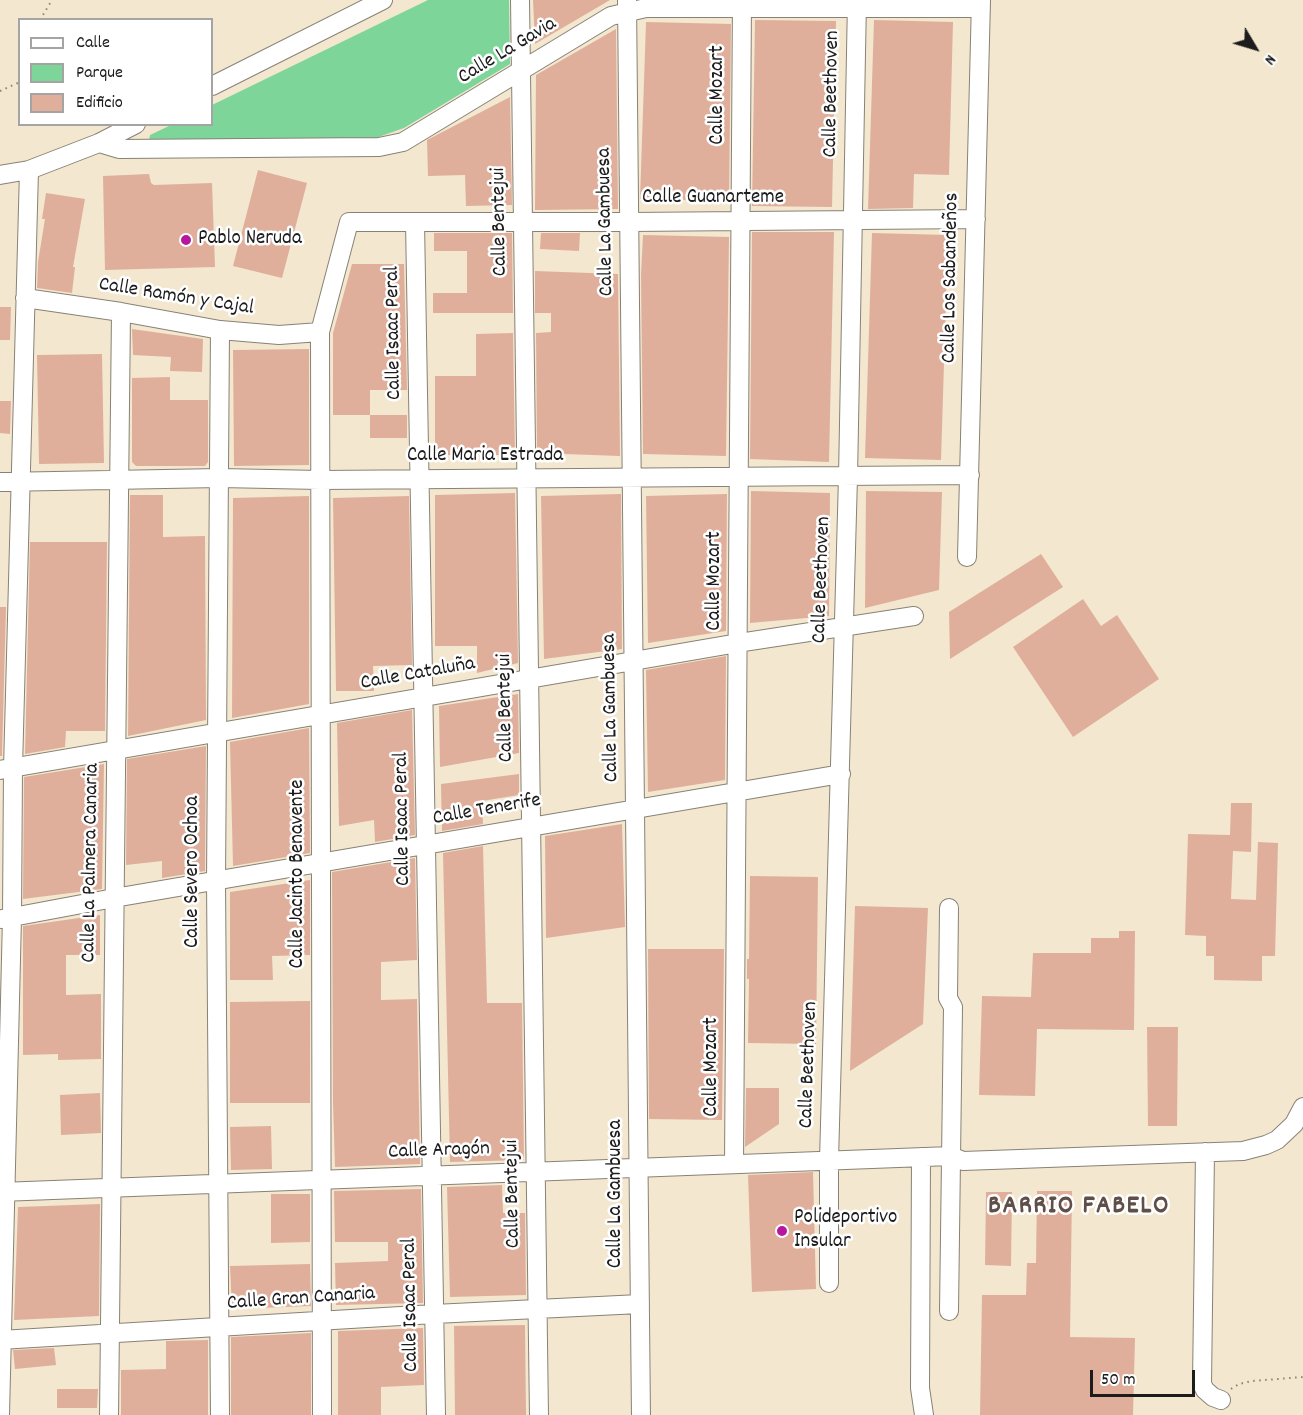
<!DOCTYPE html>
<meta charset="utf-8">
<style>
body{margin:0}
#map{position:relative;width:1303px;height:1415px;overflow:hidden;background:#f3e7cf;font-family:Dekko,sans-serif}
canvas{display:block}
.legend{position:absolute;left:18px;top:18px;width:195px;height:108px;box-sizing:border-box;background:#fff;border:2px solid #a4a4a4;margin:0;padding:8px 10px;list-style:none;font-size:18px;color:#1c1c1c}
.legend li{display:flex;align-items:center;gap:12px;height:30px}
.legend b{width:30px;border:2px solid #a4a4a4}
.north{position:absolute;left:1225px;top:18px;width:60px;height:60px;-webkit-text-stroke:4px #fff;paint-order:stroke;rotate:128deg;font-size:16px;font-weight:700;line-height:24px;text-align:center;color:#1c1c1c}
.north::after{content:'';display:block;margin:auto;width:21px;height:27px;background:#1c1c1c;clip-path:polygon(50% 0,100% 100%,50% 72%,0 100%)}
.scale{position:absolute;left:1090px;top:1370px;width:105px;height:27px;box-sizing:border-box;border:3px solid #1c1c1c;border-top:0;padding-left:8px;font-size:18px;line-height:21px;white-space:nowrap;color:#1c1c1c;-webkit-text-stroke:4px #fff;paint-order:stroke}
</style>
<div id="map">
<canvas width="1303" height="1415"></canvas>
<ul class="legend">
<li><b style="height:8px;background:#fff"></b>Calle</li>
<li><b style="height:16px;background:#7ed59a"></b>Parque</li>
<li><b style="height:16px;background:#dfaf9c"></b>Edificio</li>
</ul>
<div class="north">N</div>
<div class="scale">50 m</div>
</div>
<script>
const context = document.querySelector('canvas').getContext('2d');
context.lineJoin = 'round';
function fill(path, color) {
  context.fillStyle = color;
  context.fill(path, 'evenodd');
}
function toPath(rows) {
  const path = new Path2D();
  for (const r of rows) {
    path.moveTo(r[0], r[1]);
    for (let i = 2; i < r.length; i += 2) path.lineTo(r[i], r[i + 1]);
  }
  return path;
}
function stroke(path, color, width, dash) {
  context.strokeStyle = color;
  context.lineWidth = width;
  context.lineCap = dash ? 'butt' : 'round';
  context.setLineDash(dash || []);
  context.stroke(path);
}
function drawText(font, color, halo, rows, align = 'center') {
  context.font = font + ' Dekko,sans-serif';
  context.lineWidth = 5;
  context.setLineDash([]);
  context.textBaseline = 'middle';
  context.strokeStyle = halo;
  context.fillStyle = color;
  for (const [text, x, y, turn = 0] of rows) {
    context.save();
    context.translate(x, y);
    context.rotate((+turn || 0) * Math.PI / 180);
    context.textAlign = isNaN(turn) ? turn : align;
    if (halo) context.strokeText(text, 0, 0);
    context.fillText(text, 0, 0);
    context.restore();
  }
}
fill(toPath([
 [428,0,509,0,510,64,404,128,370,140,149,140,150,135,171,125,212,124,212,105]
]), '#7ed59a');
fill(toPath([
 [533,0,610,0,535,44],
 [755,20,836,21,832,207,752,206],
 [874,20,953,22,949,175,914,174,913,208,868,209],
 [646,22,731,24,729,201,640,199],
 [616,29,618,209,535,210,536,75],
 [510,97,512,205,466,206,465,175,428,176,427,140],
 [258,170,307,183,282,278,233,266],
 [149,174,151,183,154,185,212,183,215,267,105,270,103,176],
 [46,193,85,199,73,267,75,267,72,293,37,288,38,262,45,219,42,219],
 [752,232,834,232,829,462,750,459],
 [434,233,512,233,513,313,433,313,433,293,467,293,467,251,434,251],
 [541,233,580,233,579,251,540,249],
 [872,233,948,235,941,460,865,458],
 [643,235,729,237,726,456,643,454,641,275],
 [352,264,404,264,407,390,370,390,370,415,333,415,333,333],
 [535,271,618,274,620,456,537,453,536,333,551,332,551,313,535,313],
 [0,307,11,307,10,340,0,340],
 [132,329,203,339,202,372,170,371,171,357,133,355],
 [513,333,515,455,435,455,435,376,476,376,476,334],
 [309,349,309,465,234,466,233,350],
 [102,354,104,463,39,464,37,355],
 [170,377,170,400,208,400,208,462,205,466,136,466,132,462,132,378],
 [0,401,11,401,10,434,0,433],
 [370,415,407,415,407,438,370,438],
 [751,491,830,493,829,616,750,623],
 [866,491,942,492,939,590,865,608],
 [515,493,518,663,477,673,477,646,435,646,435,495],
 [621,494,622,649,544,659,541,496],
 [727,494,726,631,648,643,646,496],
 [130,495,163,495,163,537,205,536,206,720,128,736],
 [309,496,309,704,232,718,233,498],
 [409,496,412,665,373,666,374,691,336,691,333,498],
 [30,542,107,542,105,731,66,731,65,747,25,754],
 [1041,554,1063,587,950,659,949,612],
 [1083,599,1101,626,1117,615,1159,679,1073,737,1013,647],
 [0,607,6,607,2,756,0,756],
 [726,656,725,780,648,792,646,670],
 [518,694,519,753,440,767,439,706],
 [412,710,415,835,375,842,374,820,339,826,337,723],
 [309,728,310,853,233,866,230,742],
 [206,746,205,871,162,878,162,861,126,865,127,759],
 [104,764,102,889,23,899,24,777],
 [519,774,519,795,482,801,483,824,442,831,441,784],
 [1231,803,1252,803,1251,852,1233,851,1231,899,1256,900,1258,842,1278,843,1275,956,1262,956,1262,981,1214,980,1214,956,1206,956,1206,936,1185,935,1188,834,1230,835],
 [622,824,625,927,546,938,545,836],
 [483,846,487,1003,522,1003,524,1160,450,1162,443,853],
 [415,858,417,960,381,962,381,1000,417,999,420,1164,335,1167,333,1102,332,872],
 [750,876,818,877,816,1044,748,1043,749,979,747,979,747,959,749,959],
 [310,880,310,955,272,956,273,980,230,980,230,892],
 [855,906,928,908,923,1024,850,1071],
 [100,915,100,955,66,955,66,995,101,994,101,1059,58,1060,58,1054,23,1055,23,926],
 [1119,931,1135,931,1134,1030,1037,1029,1035,1096,979,1095,982,996,1031,997,1033,953,1091,953,1091,938,1119,938],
 [648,949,724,949,722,1120,649,1119],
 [310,1001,310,1103,230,1103,230,1002],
 [1147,1027,1178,1027,1177,1126,1148,1126],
 [746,1088,779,1088,779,1124,745,1147],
 [100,1093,101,1133,61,1135,60,1095],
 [271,1126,272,1169,231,1170,230,1127],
 [813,1172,816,1289,752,1292,748,1175],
 [502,1185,503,1213,525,1213,526,1295,450,1297,447,1187],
 [421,1189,423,1303,336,1305,335,1263,388,1261,388,1242,335,1242,334,1191],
 [1037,1191,1072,1191,1070,1337,1135,1338,1133,1415,980,1415,982,1295,1026,1295,1027,1263,1036,1263],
 [986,1192,1012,1192,1011,1266,985,1265],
 [271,1194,310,1194,310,1242,271,1243],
 [100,1204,99,1316,14,1320,18,1207],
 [310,1264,311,1306,232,1309,230,1266],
 [525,1325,526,1415,455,1415,454,1326],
 [423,1328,424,1385,381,1387,381,1415,338,1415,338,1331],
 [311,1333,311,1415,231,1415,231,1337],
 [208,1340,208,1415,121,1415,121,1370,166,1369,166,1341],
 [54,1348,56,1365,15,1369,13,1350],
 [57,1389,98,1389,97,1408,57,1408]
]), '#dfaf9c');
const minor = toPath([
 [520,0,539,1415],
 [627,0,641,1415],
 [212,86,383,0],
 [99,143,119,149,379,147,403,142,611,16,646,8,981,8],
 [0,175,29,170,99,143,136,124],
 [415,222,436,1415],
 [25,298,121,312,220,330,279,335,320,332],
 [0,482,220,478,320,480,970,475],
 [967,557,981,0],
 [0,770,738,643,914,616],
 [949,908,948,998,953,1007,949,1311],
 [2,919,114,898,841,774],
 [1205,1152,1202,1384,1205,1390,1213,1397,1221,1400],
 [921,1157,920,1388,924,1415],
 [734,1163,742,0],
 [0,1192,951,1156,963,1161,1243,1151,1266,1145,1277,1140,1294,1124,1303,1107],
 [829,1283,829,1160,848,477,857,0],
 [0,1340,434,1314,640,1304],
 [0,1415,12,917,13,768,29,170],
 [109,1415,121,312],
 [220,1415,216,881,220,330],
 [322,1415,320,332,349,222,630,222,976,219]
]);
stroke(minor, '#888276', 20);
stroke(toPath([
 [40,20,52,0],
 [0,91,20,82],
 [1231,1389,1239,1384,1252,1381,1303,1377]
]), '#888276', 2, [1.5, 4.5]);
stroke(minor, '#fff', 18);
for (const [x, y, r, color] of [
 [186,240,6,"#b5179e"],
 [782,1231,6,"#b5179e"]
]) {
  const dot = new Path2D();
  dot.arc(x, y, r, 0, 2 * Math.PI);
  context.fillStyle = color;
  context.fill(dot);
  stroke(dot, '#fff', 2);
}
drawText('21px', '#1c1c1c', '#fff', [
 ["Calle La Gavia",508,52,-31],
 ["Calle Beethoven",833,94,-89],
 ["Calle Mozart",719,95,-90],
 ["Calle Guanarteme",713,199],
 ["Calle Bentejui",501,222,-91],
 ["Calle La Gambuesa",607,222,-91],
 ["Calle Los Sabandeños",952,278,-89],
 ["Calle Ramón y Cajal",176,298,9],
 ["Calle Isaac Peral",395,333,-91],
 ["Calle Maria Estrada",485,457],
 ["Calle Beethoven",823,580,-88],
 ["Calle Mozart",716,581,-90],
 ["Calle Cataluña",418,675,-10],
 ["Calle Bentejui",507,708,-91],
 ["Calle La Gambuesa",612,708,-91],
 ["Calle Tenerife",487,811,-10],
 ["Calle Isaac Peral",404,819,-91],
 ["Calle La Palmera Canaria",92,863,-89],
 ["Calle Severo Ochoa",194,872,-90],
 ["Calle Jacinto Benavente",299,874,-90],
 ["Calle Beethoven",810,1065,-88],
 ["Calle Mozart",713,1067,-90],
 ["Calle Aragón",439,1152,-2],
 ["Calle Bentejui",514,1194,-91],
 ["Calle La Gambuesa",617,1194,-90],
 ["Calle Gran Canaria",301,1300,-4],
 ["Calle Isaac Peral",412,1305,-91]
]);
drawText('21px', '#1c1c1c', '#fff', [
 ["Pablo Neruda",198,240],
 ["Polideportivo",794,1219],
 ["Insular",794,1243]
], 'left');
context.letterSpacing = '1.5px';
drawText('bold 27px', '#604f49', '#fff', [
 ["BARRIO FABELO",1079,1208]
]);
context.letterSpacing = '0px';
</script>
